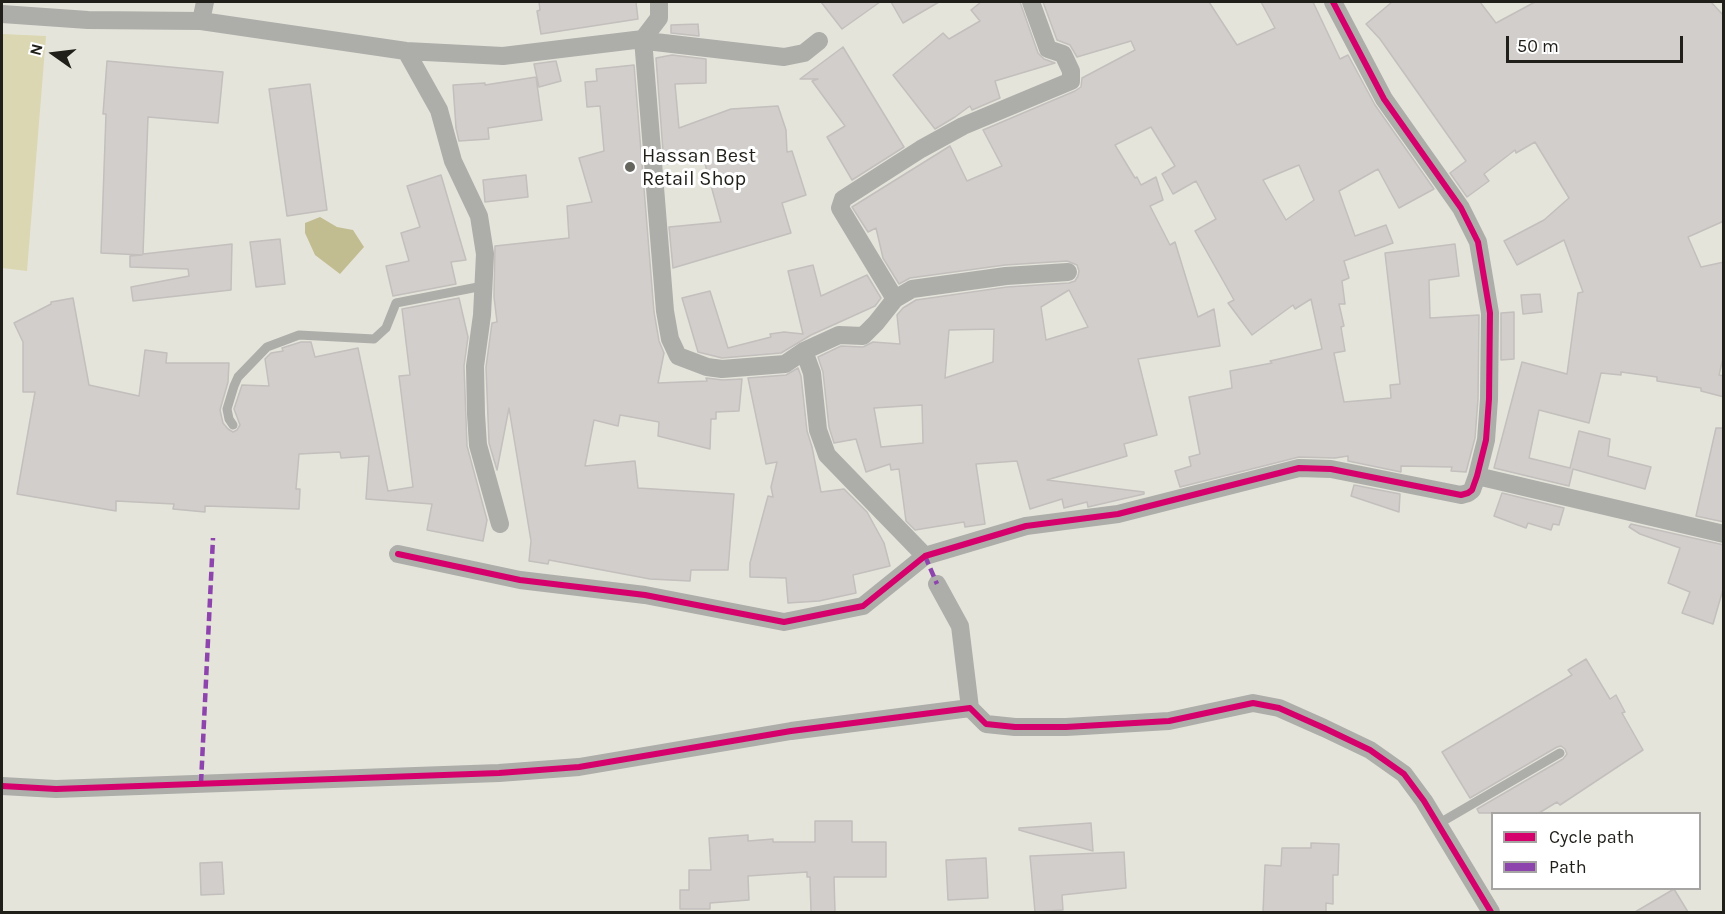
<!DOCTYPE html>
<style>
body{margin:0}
#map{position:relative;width:1725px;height:914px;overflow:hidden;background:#e5e4da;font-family:Karla,sans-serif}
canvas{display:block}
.frame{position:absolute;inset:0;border:3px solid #201f19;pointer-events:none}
.legend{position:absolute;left:1491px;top:812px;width:210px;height:78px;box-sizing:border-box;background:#fff;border:2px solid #a6a5a3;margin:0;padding:8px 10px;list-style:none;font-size:18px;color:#201f19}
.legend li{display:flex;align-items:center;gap:12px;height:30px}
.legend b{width:30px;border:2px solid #a6a5a3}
.north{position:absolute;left:24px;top:24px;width:60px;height:60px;-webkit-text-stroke:4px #fff;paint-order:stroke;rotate:284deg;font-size:16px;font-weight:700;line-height:24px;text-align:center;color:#201f19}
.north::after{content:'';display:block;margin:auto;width:21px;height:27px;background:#201f19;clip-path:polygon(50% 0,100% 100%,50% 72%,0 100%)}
.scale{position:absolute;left:1506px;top:36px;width:177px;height:27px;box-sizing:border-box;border:3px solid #201f19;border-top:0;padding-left:8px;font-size:18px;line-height:21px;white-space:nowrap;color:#201f19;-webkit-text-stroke:4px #fff;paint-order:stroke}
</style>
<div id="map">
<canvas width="1725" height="914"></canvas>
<div class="frame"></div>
<ul class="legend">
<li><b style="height:8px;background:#d6006c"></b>Cycle path</li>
<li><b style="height:8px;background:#8e44ad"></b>Path</li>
</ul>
<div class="north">N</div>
<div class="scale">50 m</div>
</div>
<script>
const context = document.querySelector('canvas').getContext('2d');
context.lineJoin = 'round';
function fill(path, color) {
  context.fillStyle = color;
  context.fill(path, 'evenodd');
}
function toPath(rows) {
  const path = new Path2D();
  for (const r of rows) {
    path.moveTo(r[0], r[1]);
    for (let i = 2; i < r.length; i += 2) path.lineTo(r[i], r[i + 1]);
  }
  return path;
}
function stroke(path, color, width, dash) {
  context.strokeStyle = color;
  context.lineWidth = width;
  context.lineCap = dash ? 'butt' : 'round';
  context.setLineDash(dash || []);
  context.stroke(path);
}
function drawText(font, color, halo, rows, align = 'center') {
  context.font = font + ' Karla,sans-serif';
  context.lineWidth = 6;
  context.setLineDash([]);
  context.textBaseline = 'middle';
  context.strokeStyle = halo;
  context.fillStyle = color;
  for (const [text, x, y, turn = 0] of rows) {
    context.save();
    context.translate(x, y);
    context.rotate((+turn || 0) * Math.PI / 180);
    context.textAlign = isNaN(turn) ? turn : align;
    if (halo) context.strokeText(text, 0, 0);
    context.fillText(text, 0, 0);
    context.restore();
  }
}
fill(toPath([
 [2,34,46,36,27,271,2,268]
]), '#dbd7b2');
fill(toPath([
 [320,217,337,227,353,230,364,247,340,274,315,255,305,233,305,223]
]), '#c2bd91');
const building = toPath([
 [539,2,636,2,638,19,541,34,537,11,540,10,539,2],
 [821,2,880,2,842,29,821,2],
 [891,2,939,2,903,23,891,2],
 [981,2,1020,2,1038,53,1044,59,1055,63,995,81,1000,98,972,110,970,106,955,117,935,129,893,75,943,33,949,39,980,21,971,10,981,2],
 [1043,2,1209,2,1237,45,1275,28,1261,2,1313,2,1340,59,1348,55,1375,105,1434,189,1399,208,1378,169,1339,191,1355,236,1386,225,1393,243,1344,261,1349,278,1342,281,1345,304,1339,304,1344,326,1341,327,1345,351,1334,353,1344,402,1391,398,1390,385,1400,384,1385,253,1455,244,1459,276,1429,280,1430,318,1479,315,1478,399,1475,438,1466,472,1451,471,1452,467,1401,466,1401,472,1348,461,1348,456,1335,458,1299,457,1180,487,1175,471,1191,466,1189,457,1200,454,1189,397,1232,388,1230,371,1272,363,1270,361,1322,349,1311,299,1295,309,1293,305,1252,335,1228,303,1234,300,1195,231,1216,219,1196,181,1173,194,1162,174,1175,166,1151,127,1115,145,1135,178,1137,177,1141,185,1156,177,1163,200,1150,206,1170,245,1175,242,1198,317,1214,309,1220,346,1138,359,1157,435,1124,444,1127,456,1047,480,1144,492,1144,494,1088,507,1087,502,1064,508,1062,499,1030,509,1017,461,976,464,985,524,965,527,964,522,915,530,906,521,899,469,891,470,890,464,866,472,856,439,834,443,829,427,823,372,818,357,841,346,863,347,873,342,900,344,897,315,903,308,916,300,1007,287,1069,283,1075,281,1078,276,1079,271,1077,265,1067,261,1005,265,910,278,899,284,883,258,876,228,868,232,852,207,950,146,967,181,1002,166,983,130,1075,91,1081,87,1082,78,1135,50,1131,41,1077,57,1070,45,1057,40,1043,2],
 [1299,165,1314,200,1286,220,1263,180,1299,165],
 [1069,290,1088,327,1046,340,1041,307,1069,290],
 [994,329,993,362,945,378,949,330,994,329],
 [922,405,923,443,881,447,874,408,922,405],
 [1392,2,1480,2,1496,23,1535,2,1711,2,1724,16,1724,221,1688,237,1701,267,1724,262,1724,354,1719,375,1724,376,1724,397,1701,391,1701,388,1657,381,1657,377,1621,372,1621,375,1601,373,1589,423,1539,410,1529,458,1570,468,1579,431,1610,439,1608,456,1651,467,1645,489,1573,469,1569,486,1494,468,1522,362,1567,374,1578,293,1583,292,1564,240,1517,265,1504,241,1544,220,1569,198,1535,142,1516,153,1515,150,1484,174,1489,181,1467,197,1450,173,1466,161,1380,39,1366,24,1392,2],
 [698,24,699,36,671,33,671,25,698,24],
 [843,47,904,147,852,180,827,137,845,126,812,81,818,79,800,79,843,47],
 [672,55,706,59,706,83,675,84,679,128,731,109,778,106,786,130,787,152,792,151,806,195,782,203,791,233,673,268,669,227,721,222,704,160,664,164,656,58,672,55],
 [107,61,223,72,218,123,148,117,143,254,232,244,231,290,133,301,131,287,189,276,188,269,130,267,130,256,142,255,101,253,106,114,103,114,107,61],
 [556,61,561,81,539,87,534,64,556,61],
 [634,65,654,312,659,341,664,353,658,383,707,381,706,378,723,380,742,379,739,411,716,412,716,419,711,419,710,449,658,436,659,422,620,415,618,426,594,420,585,466,635,461,638,488,734,494,728,570,691,570,690,581,650,579,549,560,548,564,529,561,531,541,509,408,497,470,489,443,486,367,492,323,497,322,494,297,495,246,569,238,567,206,592,202,579,158,604,151,600,106,587,107,585,82,597,81,596,69,634,65],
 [536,77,542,120,488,128,489,139,459,141,456,128,453,85,485,83,485,85,536,77],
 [310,84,327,210,287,216,269,89,310,84],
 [441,175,466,260,451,262,456,284,393,296,386,266,409,261,401,233,420,227,407,186,441,175],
 [526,175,528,197,485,202,483,180,526,175],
 [280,239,285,284,256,287,250,242,280,239],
 [813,265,821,296,867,275,881,298,875,306,811,335,781,353,722,358,698,352,682,298,710,291,728,348,771,337,770,334,784,332,803,334,788,271,813,265],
 [1540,294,1542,312,1523,314,1521,295,1540,294],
 [73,298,89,385,139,396,145,350,167,353,166,363,229,363,228,382,220,410,223,423,228,429,233,432,237,430,240,425,234,409,242,385,269,386,265,359,271,353,283,351,282,348,301,342,311,342,315,357,358,348,388,491,413,487,399,376,410,375,402,309,459,298,468,337,464,366,467,446,487,520,483,541,427,530,432,504,366,499,369,456,341,458,340,452,299,454,296,489,300,489,299,509,205,506,205,512,173,509,174,504,116,501,116,511,17,494,35,392,23,392,23,342,14,323,51,304,51,302,73,298],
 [1514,312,1514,359,1501,360,1501,313,1514,312],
 [798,368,801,376,807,431,812,447,821,492,844,489,867,512,884,543,890,566,853,575,856,593,819,601,788,603,786,578,750,577,750,563,768,496,773,497,771,487,777,462,766,464,748,378,786,375,798,368],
 [1716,428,1724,428,1724,522,1696,516,1716,428],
 [1354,485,1400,494,1399,512,1351,496,1354,485],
 [1502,493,1564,508,1559,525,1553,524,1551,530,1528,523,1526,528,1494,516,1502,493],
 [1631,524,1724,545,1724,586,1713,624,1682,613,1690,592,1668,583,1680,548,1640,534,1629,527,1631,524],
 [1586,659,1610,699,1616,695,1625,712,1622,713,1643,750,1560,805,1557,802,1539,813,1479,813,1477,809,1563,759,1567,754,1565,749,1561,746,1557,747,1470,798,1442,752,1572,675,1568,670,1586,659],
 [815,821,852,821,852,842,886,842,886,877,834,877,835,912,811,912,810,877,807,877,807,872,748,876,749,900,710,903,710,909,680,909,680,890,689,890,689,870,711,870,709,838,748,835,748,841,773,839,773,842,815,842,815,821],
 [1091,823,1093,851,1019,830,1019,828,1091,823],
 [1311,843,1339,844,1338,875,1333,875,1333,904,1326,903,1326,912,1263,912,1265,865,1281,866,1282,848,1311,848,1311,843],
 [1124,852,1126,888,1062,895,1063,910,1035,912,1030,856,1124,852],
 [986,858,988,898,948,900,946,860,986,858],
 [222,862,224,894,201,895,200,863,222,862],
 [1674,889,1688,912,1635,912,1674,889]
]);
fill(building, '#d1cecc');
stroke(building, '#c2bfbd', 1.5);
stroke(toPath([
 [233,425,229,419,227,409,234,386,238,377,267,347,299,335,374,339,386,328,396,303,483,286],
 [1438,824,1560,753]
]), '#adadaa', 9);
stroke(toPath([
 [659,2,659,18,643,39,665,311,670,339,678,356,707,367,722,369,785,364,804,351,839,335,863,336,876,323,895,299,912,289,1006,276,1068,272],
 [2,14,88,20,201,21,406,51,503,56,643,39,655,42,784,57,804,53,819,41],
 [201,21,205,2],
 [406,51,439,110,453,161,479,216,485,254,482,315,475,366,476,414,478,445,500,524],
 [895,299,840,208,843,199,921,149,963,126,1071,81,1071,71,1063,54,1048,49,1031,2],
 [804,351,812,373,818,430,827,455,925,556],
 [1477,476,1724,534],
 [398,554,520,580,645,595,784,622,863,606,925,556,1026,526,1118,514,1299,468,1331,469,1461,495,1468,493,1472,490,1477,476,1486,440,1489,399,1490,313,1478,242,1461,208,1384,99,1333,2],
 [937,584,960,626,970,708],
 [2,786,56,789,499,773,579,767,791,731,970,708,986,724,1015,727,1066,727,1169,721,1253,703,1279,708,1324,728,1370,750,1404,774,1424,801,1491,912]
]), '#adadaa', 18);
stroke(toPath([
 [925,556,937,584],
 [201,783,213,538]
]), '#8e44ad', 4.5, [9, 4.5]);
stroke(toPath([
 [398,554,520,580,645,595,784,622,863,606,925,556,1026,526,1118,514,1299,468,1331,469,1461,495,1468,493,1472,490,1477,476,1486,440,1489,399,1490,313,1478,242,1461,208,1384,99,1333,2],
 [2,786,56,789,499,773,579,767,791,731,970,708,986,724,1015,727,1066,727,1169,721,1253,703,1279,708,1324,728,1370,750,1404,774,1424,801,1491,912]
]), '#d6006c', 6);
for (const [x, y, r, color] of [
 [630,167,6,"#65645d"]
]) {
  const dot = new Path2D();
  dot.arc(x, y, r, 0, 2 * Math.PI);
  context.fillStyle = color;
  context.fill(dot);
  stroke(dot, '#fff', 2);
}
drawText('20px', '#201f19', '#fff', [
 ["Hassan Best",642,156],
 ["Retail Shop",642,179]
], 'left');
</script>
